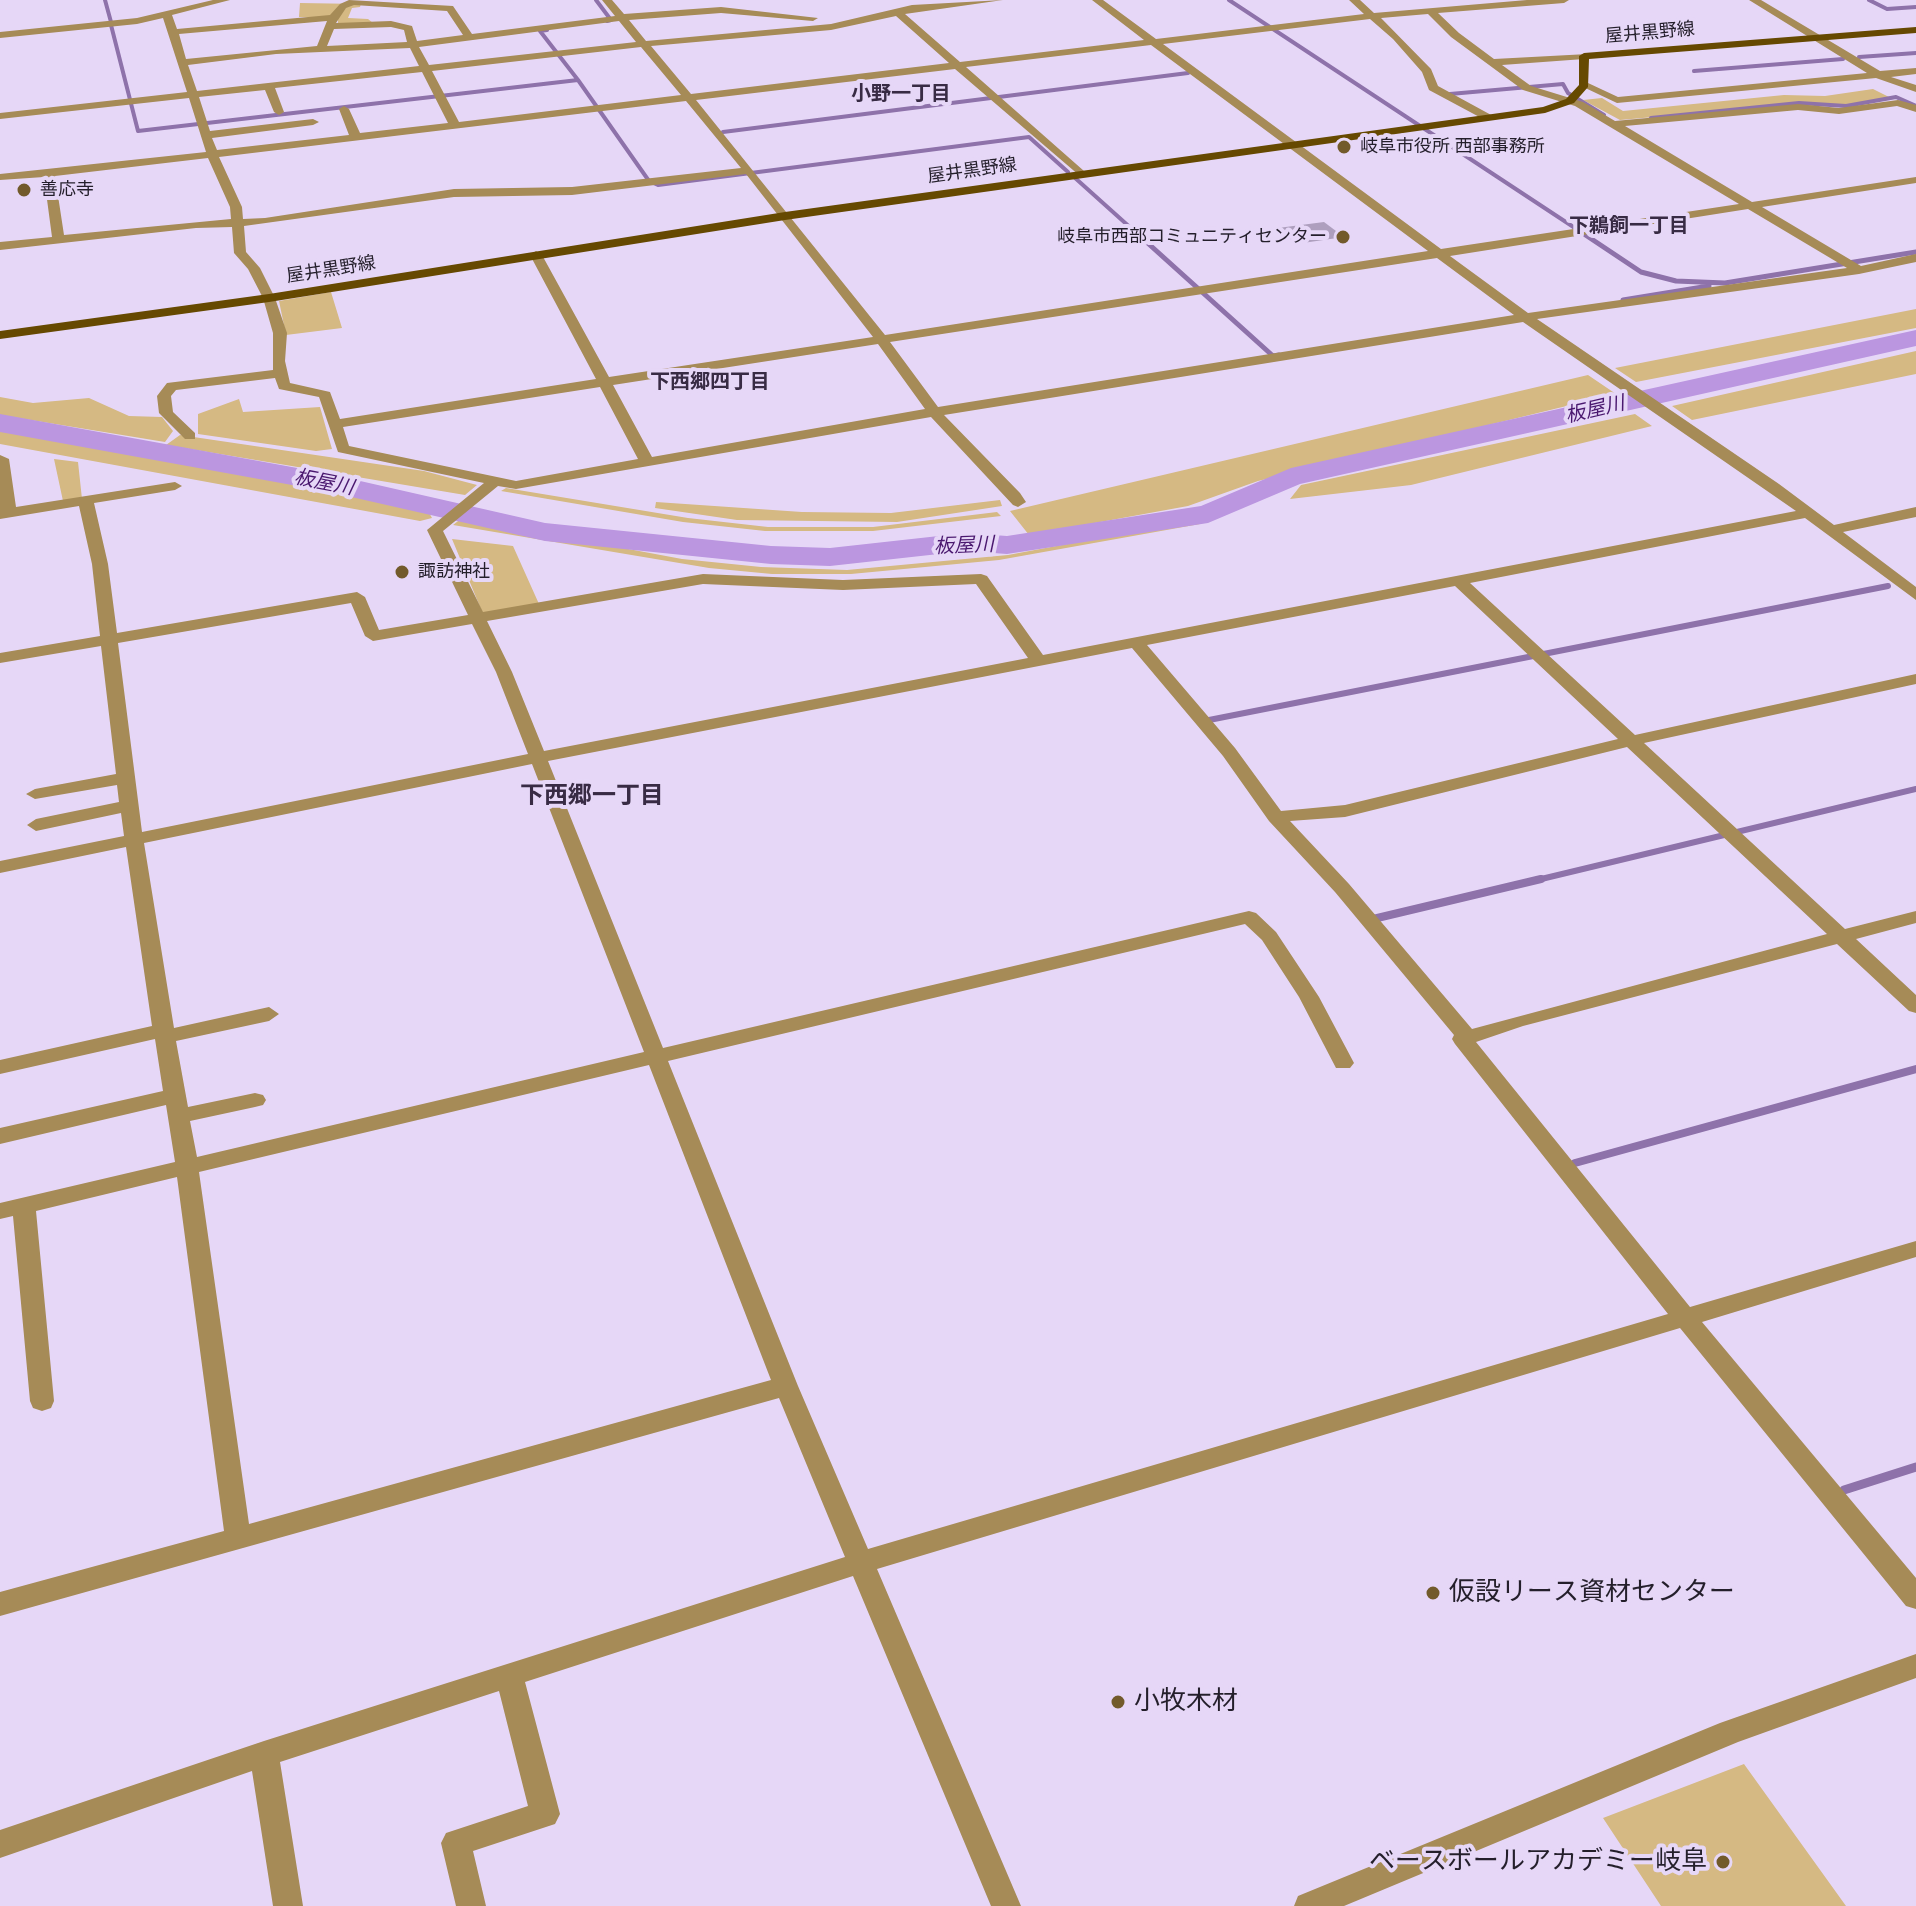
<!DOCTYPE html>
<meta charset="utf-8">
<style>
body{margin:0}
canvas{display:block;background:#e6d7f7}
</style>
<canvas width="1916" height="1906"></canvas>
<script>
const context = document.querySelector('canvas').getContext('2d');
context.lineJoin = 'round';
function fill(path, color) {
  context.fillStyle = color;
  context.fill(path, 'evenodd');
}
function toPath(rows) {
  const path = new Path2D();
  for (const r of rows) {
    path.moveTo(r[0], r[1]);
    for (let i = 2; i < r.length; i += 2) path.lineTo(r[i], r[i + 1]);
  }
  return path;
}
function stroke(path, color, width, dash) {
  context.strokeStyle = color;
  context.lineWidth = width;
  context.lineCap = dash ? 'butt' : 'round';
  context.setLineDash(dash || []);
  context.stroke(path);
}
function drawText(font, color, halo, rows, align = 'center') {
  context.font = font + ' "Open Sans","Noto Sans JP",sans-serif';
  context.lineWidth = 8;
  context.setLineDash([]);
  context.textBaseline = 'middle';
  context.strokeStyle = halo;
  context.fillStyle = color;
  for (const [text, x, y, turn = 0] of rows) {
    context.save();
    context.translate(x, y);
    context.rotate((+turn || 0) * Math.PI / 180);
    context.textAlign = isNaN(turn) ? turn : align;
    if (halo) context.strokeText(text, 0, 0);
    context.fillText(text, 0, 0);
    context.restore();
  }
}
fill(toPath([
 [300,3,361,4,360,7,352,8,348,18,368,19,373,23,338,25,338,17,299,17],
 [1873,89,1893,99,1847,107,1799,104,1620,120,1583,100,1602,98,1623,111,1784,95,1825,96],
 [331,292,342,328,286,335,279,301],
 [1916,309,1916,328,1636,382,1615,368],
 [1916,351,1916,374,1692,420,1672,406],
 [1588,375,1616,394,1258,481,1188,506,1029,535,1010,511],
 [0,397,33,403,89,398,129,416,162,417,173,431,165,442,0,415],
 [239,399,243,412,320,407,332,449,316,451,198,434,198,414],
 [1635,414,1652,426,1411,485,1290,499,1301,485],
 [0,431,100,446,167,460,199,462,380,498,427,509,432,518,420,521,0,444],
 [180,435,424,471,477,485,465,495,166,445],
 [54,459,78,462,82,499,63,501],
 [506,488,688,518,768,527,873,527,997,512,1001,516,873,531,765,531,683,522,501,491],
 [1000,500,1002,506,897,522,737,520,655,508,656,502,802,512,891,513],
 [462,518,682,559,761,567,847,570,1008,555,1196,520,1200,524,999,560,851,574,772,574,709,568,453,525],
 [452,539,513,546,539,604,483,614],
 [1744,1764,1846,1906,1661,1906,1603,1818]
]), '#d5b983');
stroke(toPath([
 [105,0,111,22],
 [596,0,611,20,607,21],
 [1229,0,1578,230],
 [1869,0,1887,9,1916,7],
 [111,25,138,131,578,80,649,181,658,185,1029,137,1068,172],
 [547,30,540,31,578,80],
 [1859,57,1916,53],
 [1694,71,1843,59],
 [1450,94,1563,84,1568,93,1604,115],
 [1651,118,1799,103,1846,106,1896,97,1916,106],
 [723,132,1188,73],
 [1074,177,1133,230]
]), '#8e72aa', 4);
stroke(toPath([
 [1131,228,1273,356,1279,355],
 [1575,228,1641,272,1676,281,1725,283,1916,252],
 [1623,300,1709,286]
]), '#8e72aa', 5);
stroke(toPath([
 [1204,721,1888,586],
 [1533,881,1916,789]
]), '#8e72aa', 6);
stroke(toPath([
 [1373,919,1541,879],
 [1575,1163,1916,1069]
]), '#8e72aa', 8);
stroke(toPath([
 [1844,1490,1916,1467]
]), '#8e72aa', 9);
fill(toPath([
 [1916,330,1916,346,1300,484,1208,523,1007,554,966,551,830,566,771,564,545,541,325,491,0,432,0,414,325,473,545,523,771,546,830,548,966,533,1007,536,1201,506,1291,468,1916,330]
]), '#bb96e0');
fill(toPath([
 [1324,222,1344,237,1296,244,1278,228]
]), '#ae9fbe');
fill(toPath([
 [213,0,230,0,172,15,177,29,330,15,340,4,349,0,453,6,472,34,615,16,602,0,612,0,624,14,721,7,818,18,813,21,721,13,629,20,646,41,831,24,912,5,1003,0,905,14,960,62,1144,40,1092,0,1103,0,1156,39,1364,14,1349,0,1360,0,1374,13,1527,0,1569,0,1564,3,1438,13,1459,33,1494,59,1588,54,1588,58,1584,59,1502,65,1531,86,1583,102,1615,121,1798,104,1839,108,1898,100,1916,105,1916,112,1897,106,1839,114,1798,110,1625,126,1752,202,1916,177,1916,183,1762,207,1861,266,1916,254,1916,262,1859,274,1537,319,1779,484,1834,525,1916,507,1916,517,1843,532,1916,587,1916,600,1805,518,1470,583,1635,735,1916,674,1916,684,1644,743,1845,929,1916,911,1916,923,1856,939,1916,995,1916,1013,1909,1011,1837,944,1523,1026,1476,1042,1690,1307,1916,1241,1916,1257,1702,1322,1916,1578,1916,1609,1906,1606,1680,1328,877,1569,1021,1906,991,1906,853,1576,525,1682,560,1814,555,1824,473,1851,486,1906,456,1906,441,1843,446,1833,528,1806,499,1691,280,1762,303,1906,273,1906,252,1771,0,1858,0,1830,264,1741,845,1557,779,1398,0,1616,0,1592,224,1531,177,1177,36,1211,54,1401,51,1408,42,1411,33,1408,30,1401,13,1216,0,1219,0,1203,175,1162,166,1105,0,1144,0,1128,163,1091,155,1039,0,1074,0,1060,152,1026,126,847,0,873,0,861,124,836,121,813,36,831,27,825,36,819,119,802,117,785,35,799,26,794,35,789,116,774,101,646,0,663,0,653,100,636,92,564,79,506,0,519,0,455,9,459,16,507,175,482,182,486,175,490,94,503,108,564,117,633,357,592,365,597,379,630,468,615,427,530,484,483,338,452,319,397,279,389,275,378,176,390,171,396,173,412,195,433,195,439,185,439,159,413,157,396,167,383,273,370,273,333,263,298,248,269,234,253,232,227,196,228,0,250,0,242,52,237,44,177,0,180,0,174,206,152,189,98,0,119,0,113,187,92,163,18,137,24,0,38,0,32,137,18,213,0],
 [354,5,447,11,463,35,417,41,412,26,391,21,336,23,346,8,354,5],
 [1428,14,1451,37,1523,90,1575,106,1739,204,1441,249,1163,44,1370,19,1393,39,1422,72,1429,90,1485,120,1493,120,1493,116,1438,86,1431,69,1381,18,1428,14],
 [896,16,949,63,691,94,651,46,831,30,896,16],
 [327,21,317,46,186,59,179,34,327,21],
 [619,21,636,42,429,65,419,47,619,21],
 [391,27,404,30,407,42,327,46,334,29,391,27],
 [1151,45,1428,251,885,335,696,100,955,69,1080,176,1084,175,1084,171,966,67,1151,45],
 [641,47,681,95,459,122,432,71,641,47],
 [410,48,419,66,197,91,188,65,276,54,410,48],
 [422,72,448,123,360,133,349,109,344,106,339,109,349,135,217,150,212,138,313,125,319,122,313,119,210,131,199,97,265,90,274,112,279,115,284,112,275,88,422,72],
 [686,101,741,168,572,187,454,189,265,218,243,219,242,207,219,157,686,101],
 [208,158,230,207,231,219,64,235,55,176,208,158],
 [746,174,873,337,609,377,542,255,536,251,530,255,596,379,340,419,330,392,290,383,285,361,287,333,275,298,260,268,246,252,244,226,454,197,572,195,746,174],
 [1748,209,1847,268,1528,313,1450,256,1748,209],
 [1437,258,1514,315,938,407,890,342,1437,258],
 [1523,322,1796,511,1043,655,987,576,981,574,843,580,703,574,483,612,443,531,498,486,516,489,931,417,1013,505,1018,507,1026,502,1020,493,944,415,1523,322],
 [878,344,925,409,652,457,613,385,878,344],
 [600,387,638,459,516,481,349,446,343,427,600,387],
 [703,584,843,590,976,584,1028,658,544,751,512,672,487,621,703,584],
 [1455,586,1618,739,1345,805,1281,811,1235,748,1147,645,1455,586],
 [351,603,365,636,373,641,472,624,496,672,528,754,142,832,118,643,351,603],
 [1132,648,1223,756,1269,821,1335,892,1454,1035,1452,1039,1455,1044,1668,1314,868,1549,798,1386,668,1061,1245,924,1262,940,1299,997,1336,1068,1350,1068,1354,1063,1319,997,1276,932,1256,913,1249,911,663,1048,548,761,1132,648],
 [1627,747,1827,934,1472,1029,1349,884,1290,821,1345,817,1627,747],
 [532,764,644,1052,197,1157,190,1121,255,1107,263,1105,266,1100,263,1095,255,1093,188,1107,176,1041,269,1021,279,1014,269,1007,174,1028,144,843,532,764],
 [649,1065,771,1380,249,1524,199,1172,649,1065],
 [1749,0,1761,0,1880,71,1916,68,1916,74,1891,77,1916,85,1916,92,1876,78,1617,103,1579,85,1588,83,1618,97,1867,73,1749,0],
 [1916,1654,1916,1678,1738,1742,1344,1906,1294,1906,1298,1896,1720,1723,1916,1654]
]), '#a68b57');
fill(toPath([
 [1916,27,1916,33,1589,59,1588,87,1574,103,1545,113,785,220,269,302,0,339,0,331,269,294,785,212,1543,107,1566,99,1579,85,1579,56,1584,53,1916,27]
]), '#664901');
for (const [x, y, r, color] of [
 [1344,147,8,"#725a2b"],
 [24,190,8,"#725a2b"],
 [1343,237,8,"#725a2b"],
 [402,572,8,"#725a2b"],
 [1433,1593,8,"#725a2b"],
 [1118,1702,8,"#725a2b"],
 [1723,1862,8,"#725a2b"]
]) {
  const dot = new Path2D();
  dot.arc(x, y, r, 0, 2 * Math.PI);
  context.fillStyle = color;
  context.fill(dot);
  stroke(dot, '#e6d7f7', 3);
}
drawText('18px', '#241f2b', '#e6d7f7', [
 ["屋井黒野線",1650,33,-5],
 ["屋井黒野線",972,171,-8],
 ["屋井黒野線",331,270,-9]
]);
drawText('18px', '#241f2b', '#e6d7f7', [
 ["岐阜市役所 西部事務所",1360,147],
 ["善応寺",40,190],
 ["岐阜市西部コミュニティセンター",1327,237,"right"],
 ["諏訪神社",418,572]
], 'left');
drawText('bold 20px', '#382b44', '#e6d7f7', [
 ["小野一丁目",901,94],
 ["下鵜飼一丁目",1629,226],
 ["下西郷四丁目",710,382]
]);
drawText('italic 20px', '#4a186f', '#e6d7f7', [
 ["板屋川",1595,410,-13],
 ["板屋川",324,483,11],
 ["板屋川",964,546,-2]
]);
drawText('bold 24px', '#382b44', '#e6d7f7', [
 ["下西郷一丁目",592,796]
]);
drawText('26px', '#241f2b', '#e6d7f7', [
 ["仮設リース資材センター",1449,1593],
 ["小牧木材",1134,1702],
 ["ベースボールアカデミー岐阜",1707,1862,"right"]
], 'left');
</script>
